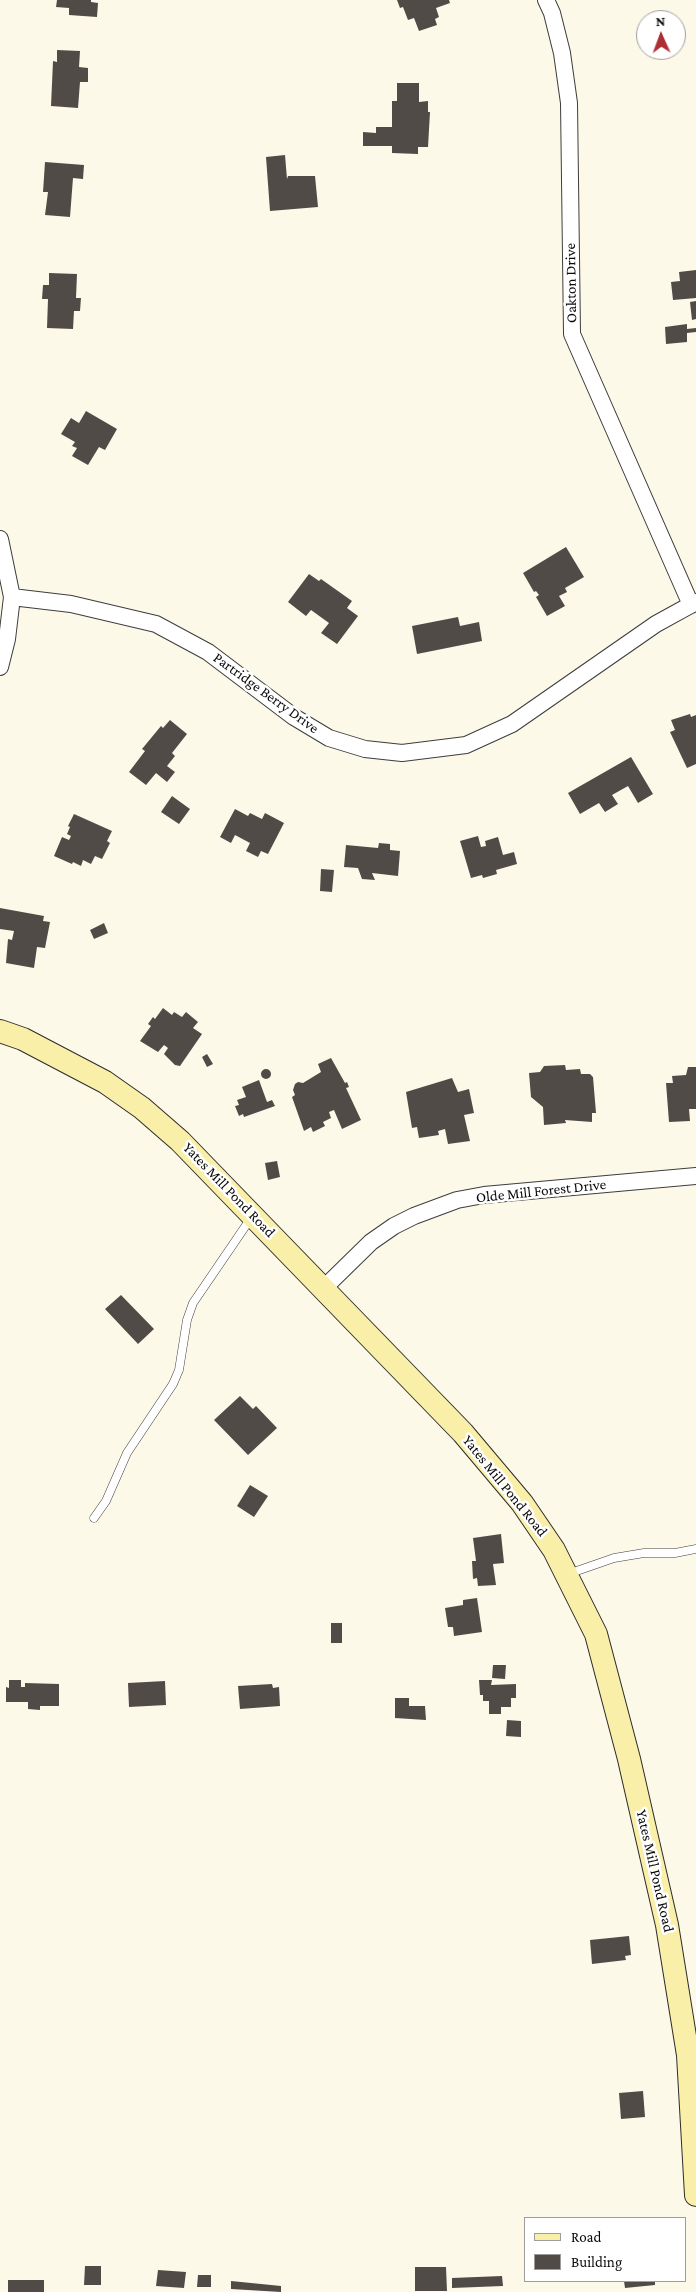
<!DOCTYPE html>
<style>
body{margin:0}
#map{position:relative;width:696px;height:2292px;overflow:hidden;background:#fdf9e8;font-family:"Crimson Pro",serif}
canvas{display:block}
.legend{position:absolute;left:524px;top:2217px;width:162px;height:65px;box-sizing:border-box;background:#fff;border:1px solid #9d9d9d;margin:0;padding:6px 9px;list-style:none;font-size:15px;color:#0a0a0a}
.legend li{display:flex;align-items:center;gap:10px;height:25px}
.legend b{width:25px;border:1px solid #9d9d9d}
.north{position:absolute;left:636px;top:10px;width:50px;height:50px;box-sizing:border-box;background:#fff;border:1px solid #9d9d9d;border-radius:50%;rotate:358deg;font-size:14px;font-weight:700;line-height:20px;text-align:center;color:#0a0a0a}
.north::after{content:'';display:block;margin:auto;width:18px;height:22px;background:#ae2e35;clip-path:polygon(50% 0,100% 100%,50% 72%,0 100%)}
</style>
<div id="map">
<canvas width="696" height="2292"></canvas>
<ul class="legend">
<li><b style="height:6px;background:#f9efa8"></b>Road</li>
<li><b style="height:14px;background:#514b47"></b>Building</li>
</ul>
<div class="north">N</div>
</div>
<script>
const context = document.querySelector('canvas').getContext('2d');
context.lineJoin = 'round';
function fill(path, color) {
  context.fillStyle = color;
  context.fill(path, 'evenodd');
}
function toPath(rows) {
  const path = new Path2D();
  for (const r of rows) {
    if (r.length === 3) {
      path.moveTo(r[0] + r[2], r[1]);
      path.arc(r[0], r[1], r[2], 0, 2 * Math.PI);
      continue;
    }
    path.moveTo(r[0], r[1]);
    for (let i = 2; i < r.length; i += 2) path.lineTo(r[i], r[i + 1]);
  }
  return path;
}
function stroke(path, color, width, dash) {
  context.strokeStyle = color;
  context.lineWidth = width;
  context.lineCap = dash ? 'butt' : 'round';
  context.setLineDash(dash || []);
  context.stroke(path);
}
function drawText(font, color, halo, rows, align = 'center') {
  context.font = font + ' "Crimson Pro",serif';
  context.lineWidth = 5;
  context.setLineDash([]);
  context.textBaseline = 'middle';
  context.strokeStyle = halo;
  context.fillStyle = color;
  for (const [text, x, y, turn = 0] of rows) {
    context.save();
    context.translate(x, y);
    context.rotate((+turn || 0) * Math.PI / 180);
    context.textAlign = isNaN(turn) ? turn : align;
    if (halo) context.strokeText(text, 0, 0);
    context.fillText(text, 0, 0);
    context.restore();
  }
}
fill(toPath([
 [57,0,91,0,91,2,98,3,97,17,69,15,69,8,56,7],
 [397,0,449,0,450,3,436,8,439,17,435,19,437,25,419,31,414,18,408,20,403,7,400,8],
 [57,50,80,51,79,67,88,68,88,82,80,82,78,108,51,106,53,61,57,62],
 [397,83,419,83,419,102,428,101,428,112,430,112,428,147,418,147,418,154,392,153,392,146,363,146,363,132,376,133,376,127,392,127,392,101,397,101],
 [285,155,287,179,288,176,315,176,318,207,270,211,266,157],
 [45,162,84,165,83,179,73,178,70,217,45,215,48,192,43,192],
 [696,270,696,298,673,300,671,282,680,281,679,272],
 [49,273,77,274,76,298,81,298,80,311,74,311,73,329,47,328,48,299,42,299,43,285,49,285],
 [696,301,696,319,692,320,690,302],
 [687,324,687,329,696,328,696,332,687,333,687,342,666,344,665,327],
 [86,411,117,429,105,450,99,447,88,465,72,456,77,448,72,446,75,442,61,434,71,418,79,423],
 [566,547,584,577,565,588,567,592,559,596,565,606,547,616,536,597,539,595,536,591,534,592,523,573],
 [309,574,319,581,321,579,352,601,347,608,358,616,337,644,321,633,329,623,311,610,306,616,288,602],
 [458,617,460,626,479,622,482,641,417,654,412,626],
 [690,714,691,717,696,715,696,764,687,768,670,732,675,730,671,720],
 [170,720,187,734,172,753,175,756,167,766,175,772,167,782,156,773,146,785,129,772,145,751,142,749,161,726,163,728],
 [631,757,653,794,638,803,628,786,612,795,618,804,605,812,599,803,580,814,568,793],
 [172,796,190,809,179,824,161,812],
 [235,809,248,816,250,813,262,819,265,813,284,823,268,854,261,851,258,857,246,851,250,843,235,835,231,843,220,837],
 [74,814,112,831,107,841,110,843,102,859,95,856,91,864,83,860,81,866,73,862,72,864,54,856,62,837,69,840,71,836,67,834,70,827,68,826],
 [478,836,481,847,486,846,485,841,498,837,503,855,514,852,517,864,496,870,497,874,483,878,482,875,471,878,460,841],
 [379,843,390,844,390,850,400,851,398,876,372,873,375,880,362,879,358,868,344,867,346,845,378,848],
 [321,869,334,870,332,892,320,891],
 [0,908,44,916,43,921,50,922,45,948,37,947,34,968,6,963,8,939,12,940,14,931,0,929],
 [104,923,108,933,94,939,90,930],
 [163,1008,172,1015,174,1012,182,1017,186,1012,198,1022,193,1028,202,1034,180,1066,175,1065,164,1054,168,1048,164,1045,158,1052,140,1041,151,1026,148,1024,153,1017,155,1019],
 [207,1054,213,1064,207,1067,202,1057],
 [331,1058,345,1083,347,1082,349,1087,346,1088,361,1120,342,1129,334,1110,329,1112,331,1118,323,1122,325,1126,313,1132,311,1127,304,1131,292,1097,295,1095,293,1090,295,1084,298,1082,303,1083,321,1072,318,1064],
 [565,1065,566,1070,580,1069,581,1074,590,1074,593,1077,596,1113,592,1113,592,1122,565,1120,566,1123,544,1125,543,1107,531,1097,529,1073,540,1072,544,1066],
 [688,1067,696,1067,696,1109,689,1109,690,1121,669,1122,666,1083,673,1083,672,1076,686,1075],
 [266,1074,5],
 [452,1078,458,1092,469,1089,474,1113,464,1115,470,1141,448,1144,445,1129,438,1131,439,1135,419,1138,417,1127,412,1128,406,1092],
 [259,1080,267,1102,272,1100,275,1106,244,1117,243,1114,239,1116,235,1106,239,1105,237,1100,246,1097,242,1087],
 [277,1161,280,1177,268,1180,265,1163],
 [121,1295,154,1329,138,1344,105,1309],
 [240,1396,253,1409,256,1406,277,1428,248,1455,214,1420],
 [250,1485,268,1496,254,1517,237,1506],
 [501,1534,504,1563,493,1564,496,1585,478,1586,477,1578,473,1579,472,1561,476,1561,473,1538],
 [477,1598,482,1632,454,1636,453,1627,448,1627,445,1608,463,1605,463,1600],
 [331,1623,342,1623,342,1643,331,1643],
 [493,1665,506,1665,505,1679,492,1678],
 [9,1680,21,1680,21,1687,25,1687,25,1683,59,1684,59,1706,40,1706,40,1710,28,1709,28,1702,6,1702,6,1687,9,1688],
 [479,1680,492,1680,491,1685,516,1684,516,1698,511,1698,511,1707,501,1707,501,1714,489,1714,489,1701,483,1701,483,1695,480,1695],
 [165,1681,166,1705,129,1707,128,1683],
 [272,1684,273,1688,279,1687,280,1706,240,1709,238,1686],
 [395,1698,409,1698,409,1706,425,1706,426,1720,395,1718],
 [507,1720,521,1721,521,1737,506,1736],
 [629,1936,631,1955,625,1956,626,1960,592,1964,590,1940],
 [643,2091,645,2117,621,2119,619,2093],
 [85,2266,101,2266,101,2285,84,2285],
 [415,2267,446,2267,447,2291,415,2291],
 [158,2270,186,2272,184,2288,156,2286],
 [198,2275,211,2275,211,2287,197,2287],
 [502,2276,503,2286,452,2288,452,2278],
 [8,2280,44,2280,44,2292,8,2292],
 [231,2281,281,2286,281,2292,231,2289],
 [624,2281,655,2281,655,2285,625,2288]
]), '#514b47');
const lane = toPath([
 [94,1518,106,1501,127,1453,173,1384,179,1370,187,1320,193,1303,251,1218],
 [568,1574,614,1558,644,1553,675,1553,696,1549]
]);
const street = toPath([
 [546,0,552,13,562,53,569,103,572,334,691,605],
 [0,539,12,597,7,639,0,667],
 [12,597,71,604,156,624,208,652,294,717,329,738,365,749,402,753,466,745,512,724,656,624,696,602],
 [324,1288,371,1242,394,1226,414,1216,457,1200,484,1195,696,1176]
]);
const secondary = toPath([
 [0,1031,23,1039,105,1082,142,1108,180,1141,463,1433,522,1503,554,1550,596,1634,629,1759,667,1925,688,2055,696,2195]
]);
stroke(lane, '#3d3d3d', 9);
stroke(street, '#3d3d3d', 18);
stroke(secondary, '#2c2c2c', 24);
stroke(lane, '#fff', 8);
stroke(street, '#fff', 16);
stroke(secondary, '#f9efa8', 22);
drawText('15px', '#0a0a0a', '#fff', [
 ["Oakton Drive",571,283,-91],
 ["Partridge Berry Drive",266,693,36],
 ["Yates Mill Pond Road",229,1190,46],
 ["Olde Mill Forest Drive",541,1191,-6],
 ["Yates Mill Pond Road",505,1486,51],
 ["Yates Mill Pond Road",655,1871,77]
]);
</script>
